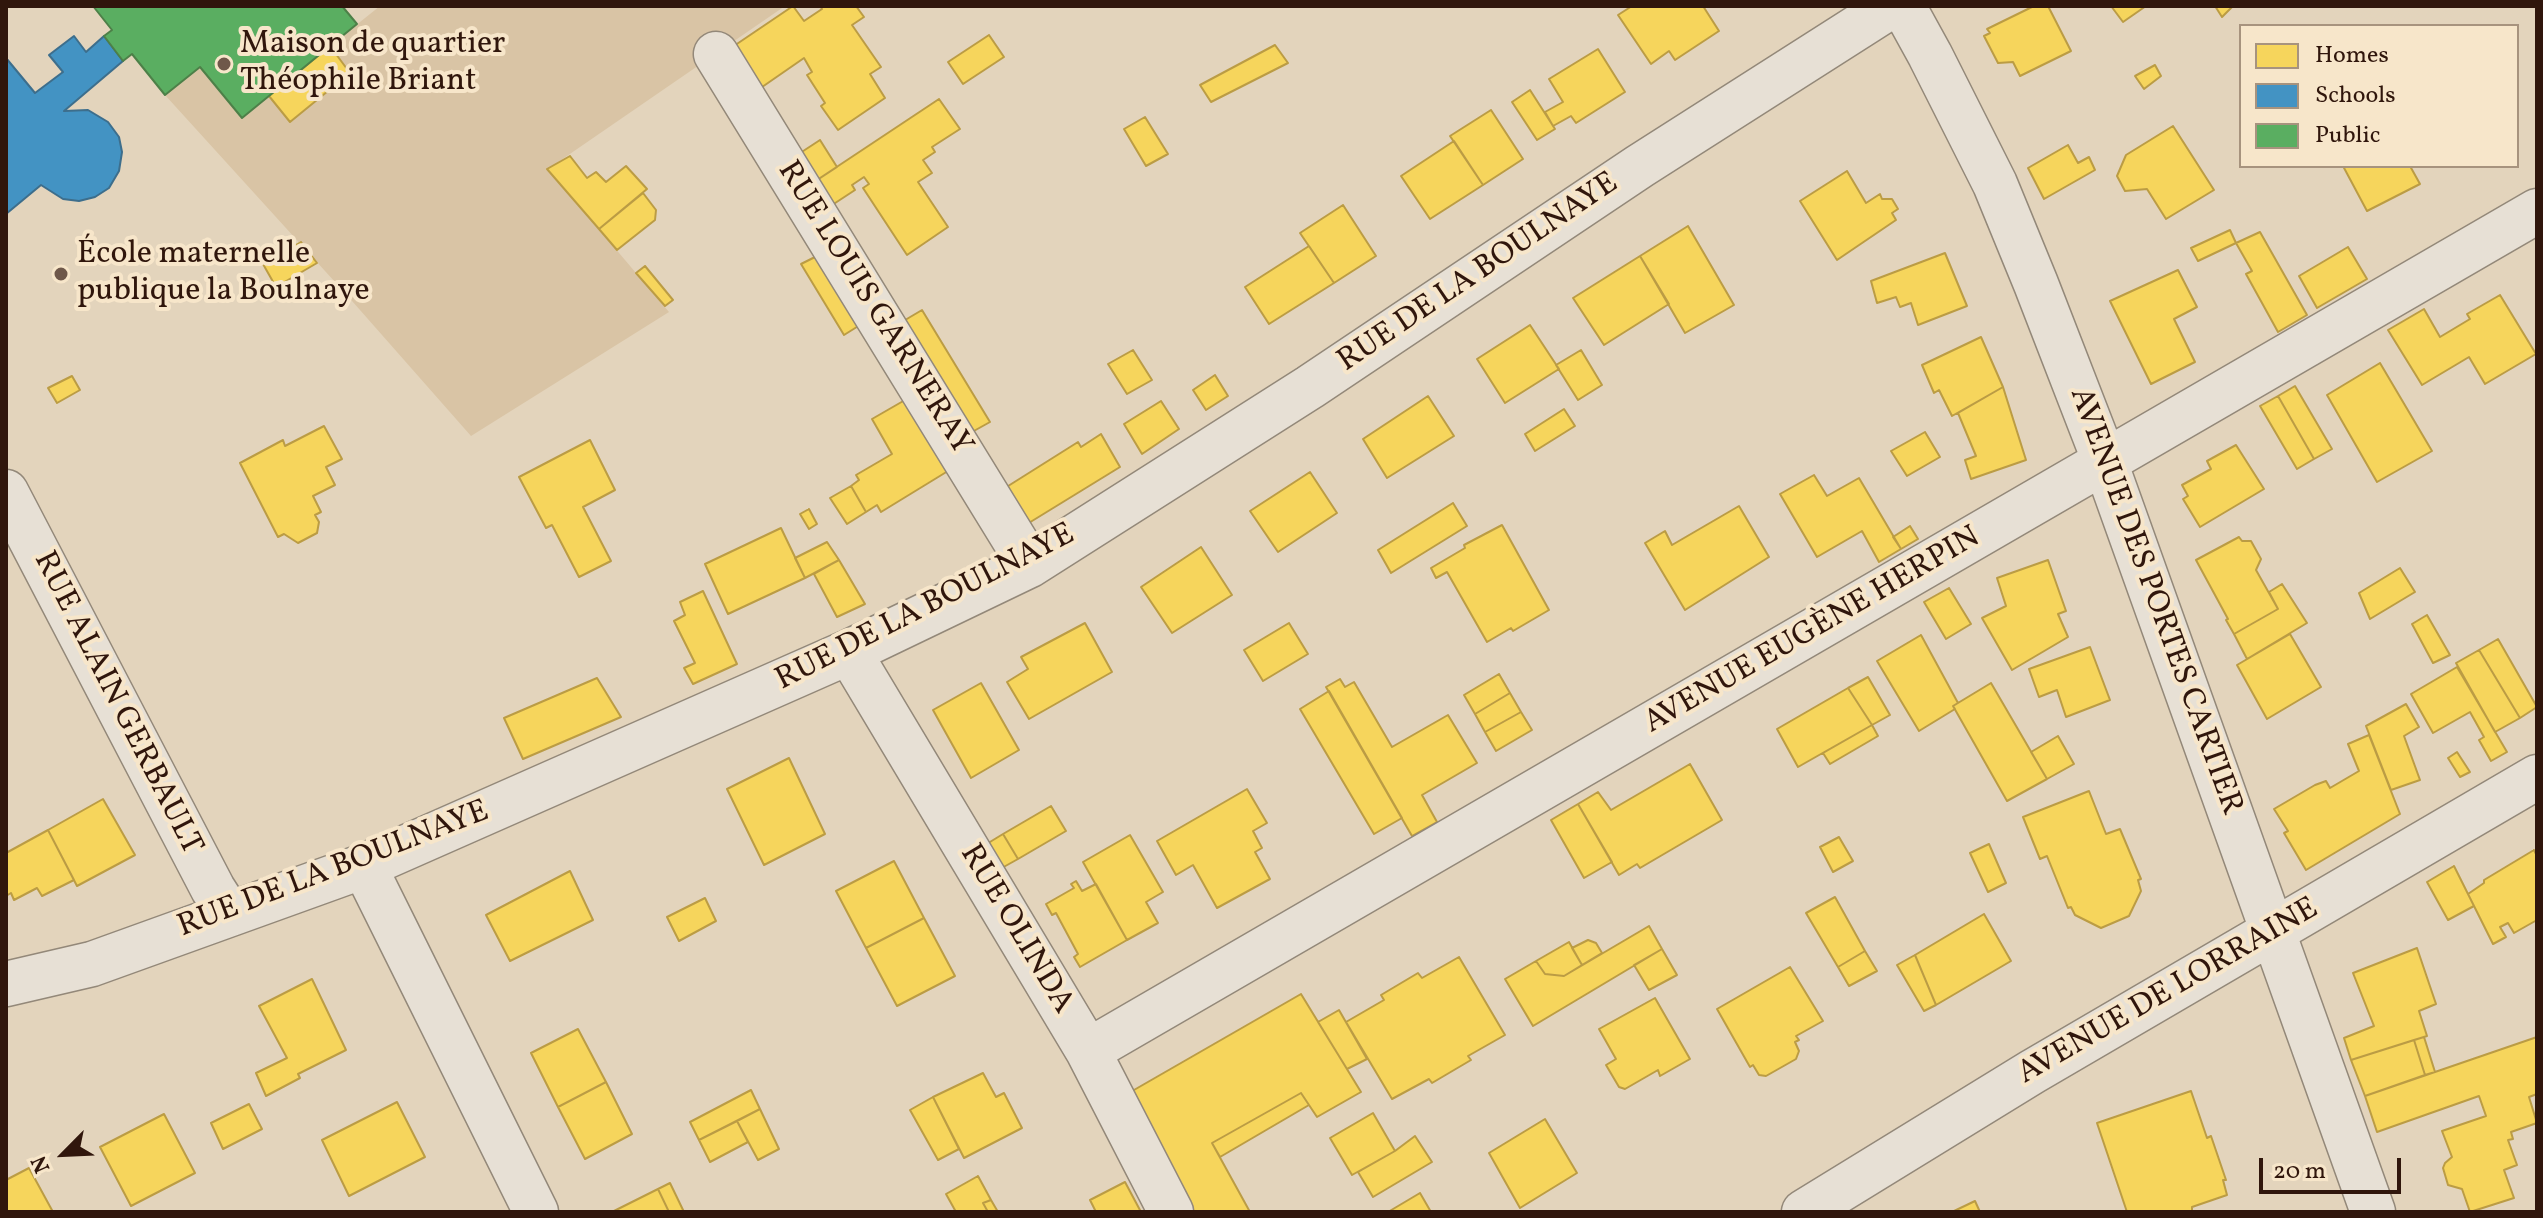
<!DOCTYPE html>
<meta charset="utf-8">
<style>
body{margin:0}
#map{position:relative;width:2543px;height:1218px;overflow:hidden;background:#e3d4bc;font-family:Vollkorn,serif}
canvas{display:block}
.frame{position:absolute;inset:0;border:8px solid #30160c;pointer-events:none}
.legend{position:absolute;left:2239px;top:24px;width:280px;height:144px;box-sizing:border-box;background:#f7e6ca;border:2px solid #a7937e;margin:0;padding:10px 14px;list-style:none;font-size:24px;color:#30160c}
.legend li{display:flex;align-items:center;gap:16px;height:40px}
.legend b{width:40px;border:2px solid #a7937e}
.north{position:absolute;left:24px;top:1114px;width:80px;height:80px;-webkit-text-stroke:6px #f7e6ca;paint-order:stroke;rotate:246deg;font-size:22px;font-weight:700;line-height:32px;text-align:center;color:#30160c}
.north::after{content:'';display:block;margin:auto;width:28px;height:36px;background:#30160c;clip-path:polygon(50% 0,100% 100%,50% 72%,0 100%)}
.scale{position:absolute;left:2259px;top:1158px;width:142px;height:36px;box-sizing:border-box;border:4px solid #30160c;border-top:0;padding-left:10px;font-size:24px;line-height:28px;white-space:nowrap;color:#30160c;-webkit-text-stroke:6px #f7e6ca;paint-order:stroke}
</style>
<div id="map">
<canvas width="2543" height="1218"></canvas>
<div class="frame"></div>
<ul class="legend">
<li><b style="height:22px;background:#f6d55c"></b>Homes</li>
<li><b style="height:22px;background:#4393c3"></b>Schools</li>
<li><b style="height:22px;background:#5aae61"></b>Public</li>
</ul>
<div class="north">N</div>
<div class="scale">20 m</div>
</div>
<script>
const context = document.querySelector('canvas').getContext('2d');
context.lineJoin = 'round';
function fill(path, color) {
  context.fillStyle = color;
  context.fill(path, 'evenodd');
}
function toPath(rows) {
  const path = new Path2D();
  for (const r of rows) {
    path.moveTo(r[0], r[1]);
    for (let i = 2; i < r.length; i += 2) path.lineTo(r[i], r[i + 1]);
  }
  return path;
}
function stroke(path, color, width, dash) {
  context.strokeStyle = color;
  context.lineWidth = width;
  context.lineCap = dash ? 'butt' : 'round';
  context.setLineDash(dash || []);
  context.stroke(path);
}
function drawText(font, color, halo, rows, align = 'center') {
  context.font = font + ' Vollkorn,serif';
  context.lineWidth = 8;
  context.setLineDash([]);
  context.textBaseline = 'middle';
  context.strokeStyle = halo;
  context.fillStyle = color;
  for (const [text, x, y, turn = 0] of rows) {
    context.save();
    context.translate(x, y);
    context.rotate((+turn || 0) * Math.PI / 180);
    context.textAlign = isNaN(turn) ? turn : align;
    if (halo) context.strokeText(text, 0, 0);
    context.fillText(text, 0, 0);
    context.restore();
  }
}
fill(toPath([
 [380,6,785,6,548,169,669,312,471,436,345,293,165,95,200,67,241,118,269,96,290,122,350,74,330,46]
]), '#d9c4a5');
const homes = toPath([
 [793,6,804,21,822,9,820,6,856,6,864,17,852,25,881,67,870,74,885,98,838,130,821,106,825,103,807,75,812,72,804,58,752,94,725,52,793,6],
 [1632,6,1703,6,1719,31,1675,60,1669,51,1651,64,1618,15,1632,6],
 [2034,6,2048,6,2071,51,2020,76,2013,62,1998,63,1984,36,1990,33,1987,29,2034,6],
 [2111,6,2146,6,2123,22,2111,6],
 [2215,6,2233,6,2222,17,2215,6],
 [989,35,1004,57,963,84,948,62,989,35],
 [1275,45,1288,63,1211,102,1200,85,1275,45],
 [330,46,350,73,290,122,269,96,330,46],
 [1598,49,1625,92,1576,123,1571,116,1553,126,1545,112,1563,102,1549,79,1598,49],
 [2155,65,2161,76,2144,89,2135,76,2155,65],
 [1530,90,1555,129,1537,140,1512,102,1530,90],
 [939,99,960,129,932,147,935,152,923,160,932,173,918,182,948,227,907,255,863,188,869,184,864,177,852,185,855,190,823,211,808,186,939,99],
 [1491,110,1523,159,1483,185,1450,136,1491,110],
 [1145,117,1168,154,1146,166,1124,129,1145,117],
 [2173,126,2214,190,2166,219,2147,189,2125,191,2117,176,2126,155,2173,126],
 [820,140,837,167,808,186,791,159,820,140],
 [1454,141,1483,185,1430,219,1401,176,1454,141],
 [2068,145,2078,163,2089,157,2095,170,2044,199,2028,168,2068,145],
 [570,156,587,178,596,172,606,182,626,166,647,189,599,229,547,169,570,156],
 [2343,166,2410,166,2420,184,2367,211,2343,166],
 [1847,171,1866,203,1880,194,1882,199,1892,199,1898,209,1892,213,1896,220,1837,260,1800,201,1847,171],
 [643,193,656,210,655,220,617,250,599,229,643,193],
 [1343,205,1376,256,1334,283,1300,233,1343,205],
 [1688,226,1734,305,1685,333,1640,256,1688,226],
 [2230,230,2236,243,2198,261,2191,248,2230,230],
 [2260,232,2307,315,2278,332,2246,274,2252,271,2236,243,2260,232],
 [301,242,317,263,276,287,263,264,301,242],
 [1309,246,1334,283,1269,324,1245,287,1309,246],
 [2348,247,2367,279,2317,308,2299,276,2348,247],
 [1945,253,1967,306,1918,325,1911,303,1900,307,1896,297,1877,303,1871,281,1945,253],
 [817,256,860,325,844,335,801,264,817,256],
 [1640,256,1669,304,1604,345,1573,298,1640,256],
 [645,266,673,300,665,306,636,273,645,266],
 [2178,270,2197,307,2174,319,2195,362,2151,384,2110,301,2178,270],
 [2500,295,2536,354,2485,384,2469,357,2422,385,2388,330,2424,309,2440,337,2470,319,2467,314,2500,295],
 [922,310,990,422,963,437,895,326,922,310],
 [1530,325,1559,369,1505,403,1477,359,1530,325],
 [1981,337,2003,387,1952,416,1939,390,1934,393,1922,365,1981,337],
 [1133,350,1152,380,1127,394,1108,364,1133,350],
 [1581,350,1602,385,1578,400,1556,365,1581,350],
 [2380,363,2432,451,2377,482,2327,395,2380,363],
 [1215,375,1228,396,1206,410,1193,390,1215,375],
 [72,376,80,390,57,403,48,388,72,376],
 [2295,386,2332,449,2314,459,2278,396,2295,386],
 [2003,387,2026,460,1971,479,1965,460,1976,456,1958,413,2003,387],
 [1428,396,1454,436,1387,478,1363,439,1428,396],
 [2278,396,2314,459,2297,469,2260,406,2278,396],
 [905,400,948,471,881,512,877,505,866,512,851,486,859,480,856,475,892,454,872,419,905,400],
 [1161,401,1179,429,1142,454,1124,424,1161,401],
 [1564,409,1575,426,1535,451,1525,434,1564,409],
 [324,426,342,459,326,467,335,485,313,496,321,512,315,515,319,522,317,533,298,543,284,534,278,537,240,463,283,440,285,446,324,426],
 [1925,432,1940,457,1907,476,1891,451,1925,432],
 [1101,434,1120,467,1019,529,997,493,1078,442,1081,447,1101,434],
 [590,440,615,490,583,507,611,561,579,577,552,525,546,528,519,477,590,440],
 [2236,445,2264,489,2200,527,2183,499,2188,496,2182,485,2211,469,2207,461,2236,445],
 [1310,472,1337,513,1278,552,1250,511,1310,472],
 [1814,475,1827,496,1859,478,1901,549,1879,562,1862,531,1817,557,1780,494,1814,475],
 [851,486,866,512,847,524,830,498,851,486],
 [1453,503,1467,526,1391,573,1378,550,1453,503],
 [1739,506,1769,557,1685,610,1645,543,1665,531,1672,545,1739,506],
 [809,509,817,524,809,529,800,514,809,509],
 [1502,525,1549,610,1513,631,1511,628,1487,642,1447,572,1436,578,1431,568,1465,548,1464,545,1502,525],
 [1910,526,1918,539,1901,549,1893,537,1910,526],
 [781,528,805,578,728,614,705,564,781,528],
 [2239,537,2242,541,2251,541,2261,559,2256,570,2278,609,2234,634,2226,620,2228,619,2196,560,2239,537],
 [827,542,839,560,805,578,795,558,827,542],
 [1201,547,1232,595,1172,633,1141,587,1201,547],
 [839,560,865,604,837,617,814,574,839,560],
 [2048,560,2066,611,2058,614,2068,637,2012,670,1982,618,2006,606,1997,578,2048,560],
 [2400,568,2415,592,2370,619,2359,593,2400,568],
 [2282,584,2307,623,2247,659,2234,634,2278,609,2269,592,2282,584],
 [1949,588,1971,624,1946,639,1924,602,1949,588],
 [703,591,737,664,693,684,684,668,695,663,674,621,685,615,680,602,703,591],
 [2427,615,2450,655,2433,663,2412,624,2427,615],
 [1085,623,1112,672,1029,719,1007,682,1028,669,1021,657,1085,623],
 [1289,623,1308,654,1263,681,1244,650,1289,623],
 [2290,634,2321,687,2267,719,2237,665,2290,634],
 [1921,635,1958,703,1953,706,1955,709,1919,731,1877,661,1921,635],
 [2498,639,2537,707,2520,718,2479,650,2498,639],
 [2090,647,2110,700,2066,717,2057,690,2039,697,2029,669,2090,647],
 [2479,650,2520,718,2495,732,2456,663,2479,650],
 [2457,667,2507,752,2491,761,2479,740,2484,737,2470,712,2433,733,2411,694,2457,667],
 [1499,674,1510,693,1475,714,1464,695,1499,674],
 [1868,677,1890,715,1872,725,1848,688,1868,677],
 [597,678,621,717,523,759,504,718,597,678],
 [1340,679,1345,687,1354,682,1392,747,1448,715,1477,763,1422,795,1437,822,1412,836,1326,687,1340,679],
 [981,683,1019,750,971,778,933,710,981,683],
 [1991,683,2047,779,2007,801,1953,706,1991,683],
 [1848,688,1872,725,1798,767,1777,729,1848,688],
 [1329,691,1402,818,1374,834,1300,709,1329,691],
 [1510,693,1521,712,1485,732,1475,714,1510,693],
 [2406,704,2419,727,2404,736,2420,780,2391,790,2366,726,2406,704],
 [1521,712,1532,730,1496,751,1485,732,1521,712],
 [1872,725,1878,736,1830,764,1823,753,1872,725],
 [2369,735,2400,814,2306,870,2284,833,2288,831,2274,809,2315,785,2326,781,2330,788,2359,771,2348,744,2369,735],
 [2058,736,2074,764,2047,779,2031,752,2058,736],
 [2457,752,2470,772,2460,777,2448,758,2457,752],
 [789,758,825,834,764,865,727,789,789,758],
 [1690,764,1722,820,1640,868,1637,864,1619,875,1578,804,1598,792,1611,810,1690,764],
 [1247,789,1267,823,1253,831,1262,848,1255,852,1270,879,1217,908,1193,865,1176,875,1157,841,1247,789],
 [2089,791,2106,834,2120,829,2141,879,2138,880,2141,891,2129,916,2101,928,2075,915,2071,907,2068,908,2047,856,2040,859,2023,817,2089,791],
 [103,799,135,855,77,886,48,830,103,799],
 [1578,804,1612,862,1584,878,1551,820,1578,804],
 [1051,806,1066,831,1018,859,1003,834,1051,806],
 [48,830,74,880,42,896,37,888,14,900,11,893,6,896,6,853,48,830],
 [1003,834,1018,859,1000,869,985,845,1003,834],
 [1130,835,1163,892,1146,902,1158,923,1127,940,1083,862,1130,835],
 [1839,837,1853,861,1833,872,1820,847,1839,837],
 [1989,844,2006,883,1988,892,1970,853,1989,844],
 [2534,850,2537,856,2537,920,2514,933,2508,923,2500,927,2506,937,2493,944,2468,894,2484,883,2484,880,2534,850],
 [894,861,924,918,866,948,836,891,894,861],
 [2454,866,2474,906,2448,920,2427,882,2454,866],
 [570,871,593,920,510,961,486,915,570,871],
 [1076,881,1082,891,1096,884,1127,940,1080,967,1074,957,1078,954,1056,913,1052,915,1046,904,1074,888,1071,884,1076,881],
 [1835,897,1865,951,1838,967,1806,913,1835,897],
 [705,898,716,921,679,941,667,917,705,898],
 [1984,914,2011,961,1936,1005,1915,955,1984,914],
 [924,918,955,976,897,1006,866,948,924,918],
 [1649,926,1662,949,1533,1026,1505,979,1536,961,1545,974,1564,976,1649,926],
 [1588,940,1596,943,1602,953,1582,965,1572,948,1588,940],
 [1569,942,1582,965,1564,976,1545,974,1536,961,1569,942],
 [2417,948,2436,1004,2419,1011,2427,1036,2351,1060,2344,1038,2374,1026,2353,973,2417,948],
 [1662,949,1677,975,1649,990,1634,965,1662,949],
 [1865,951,1877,971,1849,986,1838,967,1865,951],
 [1915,955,1936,1005,1924,1011,1897,965,1915,955],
 [1459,957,1505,1035,1468,1056,1471,1060,1432,1083,1429,1079,1392,1099,1346,1022,1384,1000,1381,995,1418,973,1422,978,1459,957],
 [1790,967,1823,1021,1796,1036,1799,1040,1795,1042,1799,1051,1796,1059,1766,1076,1759,1075,1753,1065,1750,1067,1717,1009,1790,967],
 [312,979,346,1050,298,1074,300,1078,266,1096,256,1073,287,1058,259,1006,312,979],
 [1301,994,1361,1092,1317,1117,1301,1093,1212,1143,1250,1212,1190,1212,1127,1094,1301,994],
 [1655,998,1690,1059,1660,1076,1658,1070,1625,1089,1619,1087,1606,1065,1616,1059,1599,1029,1655,998],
 [1339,1010,1367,1059,1347,1069,1318,1022,1339,1010],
 [578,1029,606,1082,558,1107,531,1053,578,1029],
 [2424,1037,2435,1072,2425,1075,2414,1040,2424,1037],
 [2537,1037,2537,1094,2529,1097,2537,1123,2511,1132,2513,1139,2508,1140,2517,1165,2504,1170,2514,1198,2470,1212,2462,1189,2448,1185,2443,1168,2445,1163,2452,1157,2442,1131,2486,1116,2479,1096,2377,1132,2365,1096,2537,1037],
 [2414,1040,2425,1075,2365,1096,2351,1060,2414,1040],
 [983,1073,996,1097,1004,1093,1022,1128,964,1158,933,1097,983,1073],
 [606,1082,632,1134,585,1159,558,1107,606,1082],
 [751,1090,760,1109,699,1140,690,1122,751,1090],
 [2191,1091,2207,1138,2211,1136,2226,1180,2223,1180,2227,1195,2192,1207,2192,1212,2127,1212,2097,1123,2191,1091],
 [1301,1093,1309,1105,1220,1157,1212,1143,1301,1093],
 [933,1097,959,1149,938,1160,910,1110,933,1097],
 [397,1102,425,1157,349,1196,322,1140,397,1102],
 [249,1104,262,1129,223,1149,211,1123,249,1104],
 [760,1109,779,1149,758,1160,737,1121,760,1109],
 [1373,1113,1395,1151,1352,1175,1330,1138,1373,1113],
 [164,1114,195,1173,131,1206,100,1147,164,1114],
 [1545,1119,1577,1173,1520,1208,1489,1153,1545,1119],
 [737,1121,748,1142,710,1162,699,1140,737,1121],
 [1415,1136,1432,1162,1373,1197,1358,1172,1395,1151,1415,1136],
 [29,1168,53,1212,6,1212,6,1180,29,1168],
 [978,1176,991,1200,983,1203,988,1212,956,1212,946,1194,978,1176],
 [1125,1182,1141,1212,1096,1212,1090,1200,1125,1182],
 [670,1183,684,1212,669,1212,658,1189,670,1183],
 [658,1189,669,1212,612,1212,658,1189],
 [1420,1193,1431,1212,1388,1212,1420,1193],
 [991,1200,998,1212,988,1212,983,1203,991,1200],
 [1975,1201,1980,1212,1952,1212,1975,1201]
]);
fill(homes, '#f6d55c');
stroke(homes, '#bb9c44', 2);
const schools = toPath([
 [74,36,86,52,104,36,123,61,64,111,88,110,108,122,119,137,122,152,119,171,109,188,95,197,79,201,63,199,41,185,6,214,6,58,35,93,63,72,49,55,74,36]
]);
fill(schools, '#4393c3');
stroke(schools, '#3d6e8c', 2);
const public = toPath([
 [93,6,342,6,357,24,242,118,200,67,165,95,132,54,123,61,104,36,112,30,93,6]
]);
fill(public, '#5aae61');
stroke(public, '#4d8048', 2);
const street = toPath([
 [1903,6,1930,55,1995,184,2036,284,2105,462,2373,1212],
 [716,54,1030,565],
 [6,492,213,889,229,914],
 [849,652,1088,1051,1171,1212],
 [364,866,536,1212],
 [6,984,92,964,364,866,849,652,1030,565,1310,387,1640,166,1891,6],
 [1088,1051,2537,211],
 [1804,1212,2032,1072,2537,777]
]);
stroke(street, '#938879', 47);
stroke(street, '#e7e0d5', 44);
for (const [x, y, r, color] of [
 [224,64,8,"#6f584a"],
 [61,274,8,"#6f584a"]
]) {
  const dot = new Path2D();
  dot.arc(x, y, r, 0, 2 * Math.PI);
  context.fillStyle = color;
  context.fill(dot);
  stroke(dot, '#f7e6ca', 3);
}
drawText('32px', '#30160c', '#f7e6ca', [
 ["Maison de quartier",240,46],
 ["Théophile Briant",240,83],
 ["École maternelle",77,256],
 ["publique la Boulnaye",77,293]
], 'left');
drawText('32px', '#30160c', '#f7e6ca', [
 ["RUE DE LA BOULNAYE",1479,274,-34],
 ["RUE LOUIS GARNERAY",873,309,58],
 ["AVENUE DES PORTES CARTIER",2154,602,70],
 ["RUE DE LA BOULNAYE",926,609,-27],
 ["AVENUE EUGÈNE HERPIN",1813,632,-30],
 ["RUE ALAIN GERBAULT",116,704,63],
 ["RUE DE LA BOULNAYE",334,871,-21],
 ["RUE OLINDA",1015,930,59],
 ["AVENUE DE LORRAINE",2169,993,-30]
]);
</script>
